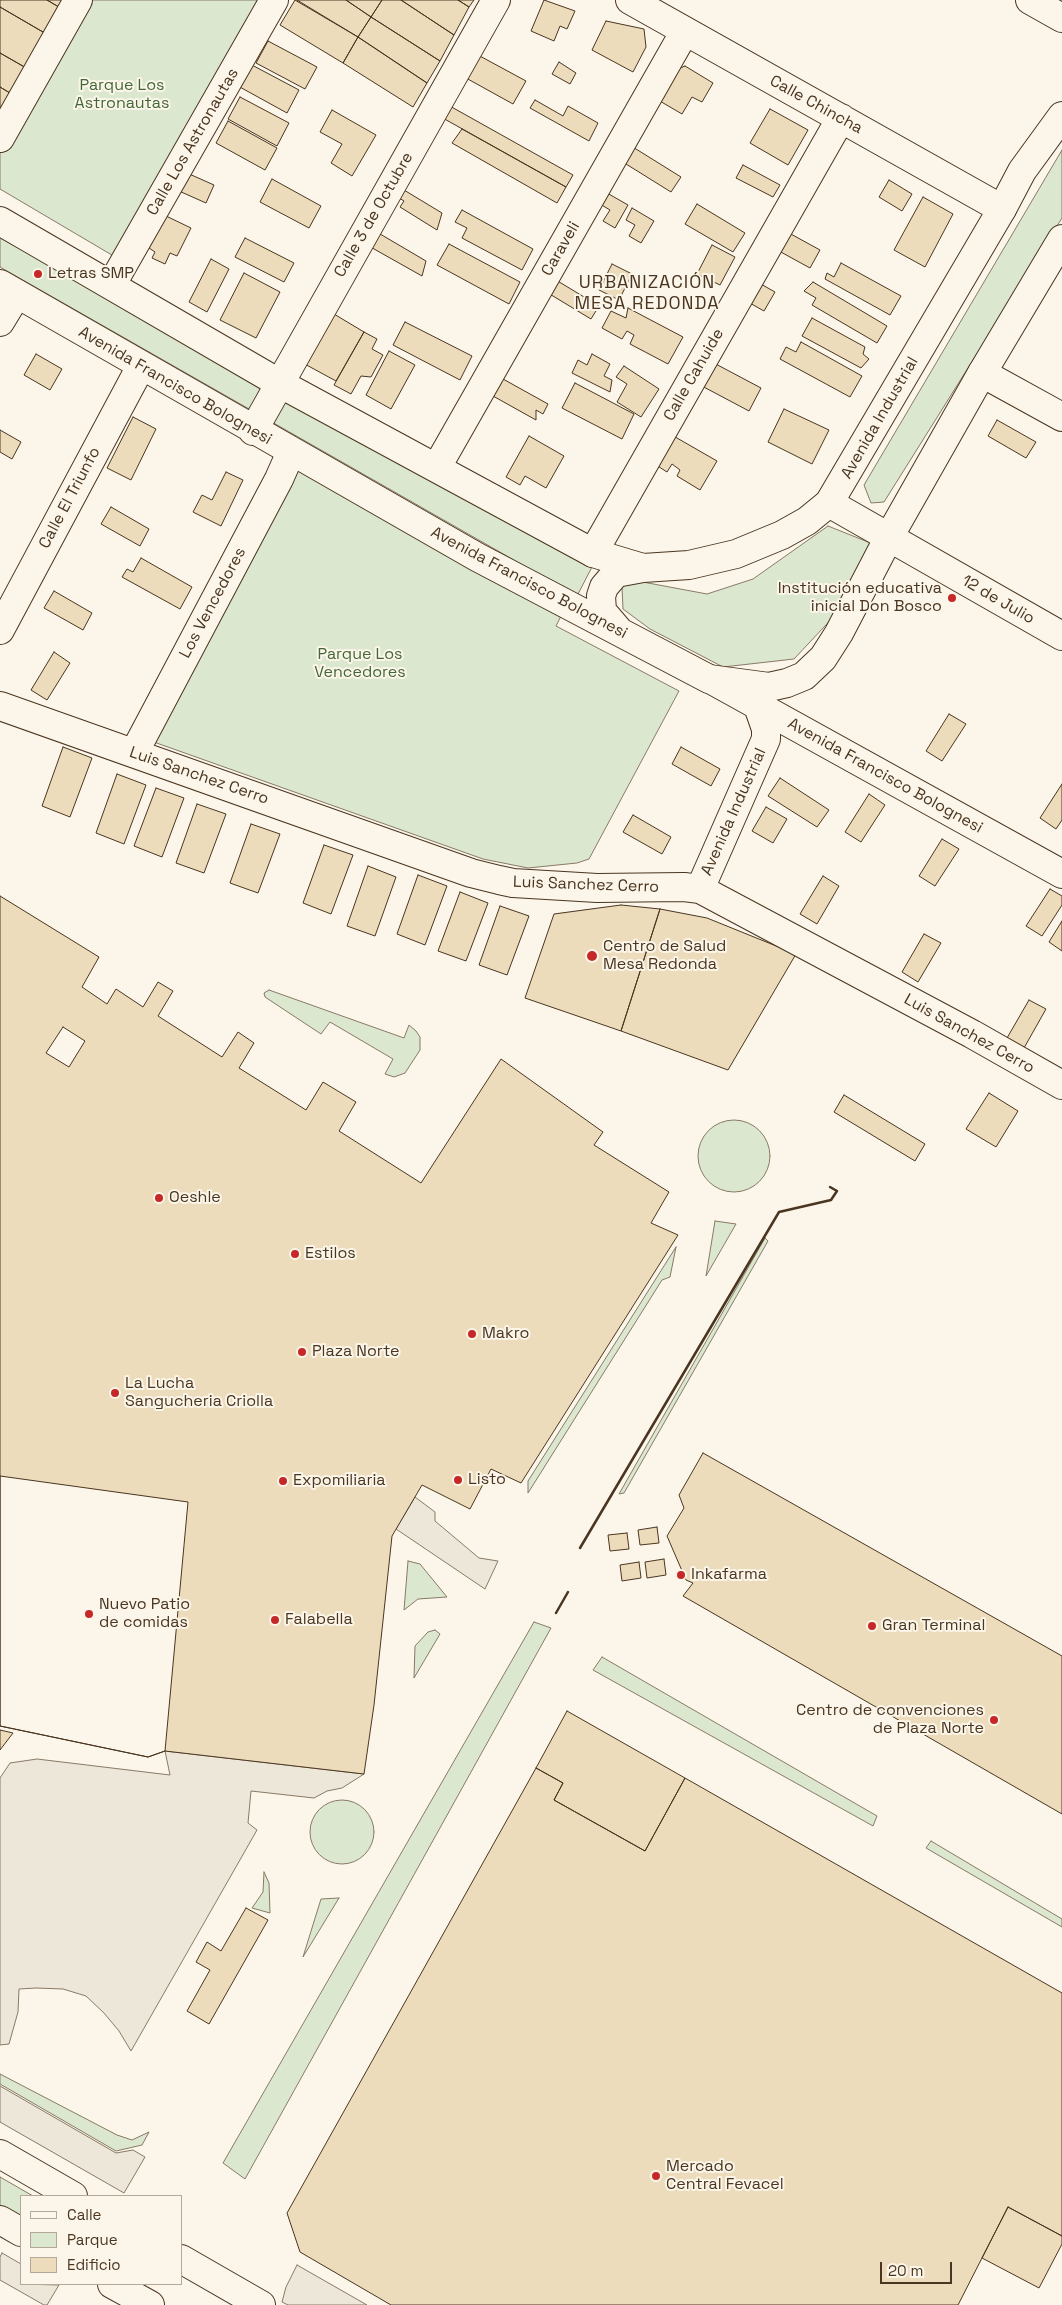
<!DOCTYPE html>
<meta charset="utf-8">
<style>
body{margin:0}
#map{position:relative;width:1062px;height:2305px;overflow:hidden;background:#fbf6e9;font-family:"Space Grotesk",sans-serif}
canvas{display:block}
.legend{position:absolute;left:20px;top:2195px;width:162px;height:90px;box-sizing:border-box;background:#fbf6e9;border:1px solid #b4a999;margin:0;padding:6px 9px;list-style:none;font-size:15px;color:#4a3520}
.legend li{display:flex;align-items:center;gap:10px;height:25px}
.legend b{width:25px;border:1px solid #b4a999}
.scale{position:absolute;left:880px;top:2262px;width:72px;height:22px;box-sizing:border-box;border:2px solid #4a3520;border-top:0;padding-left:6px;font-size:15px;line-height:18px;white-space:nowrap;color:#4a3520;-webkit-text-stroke:4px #fbf6e9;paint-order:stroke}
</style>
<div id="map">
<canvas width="1062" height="2305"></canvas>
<ul class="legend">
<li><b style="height:6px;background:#fbf6e9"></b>Calle</li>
<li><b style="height:14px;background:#dce7d0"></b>Parque</li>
<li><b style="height:14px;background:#ecdcbc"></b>Edificio</li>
</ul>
<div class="scale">20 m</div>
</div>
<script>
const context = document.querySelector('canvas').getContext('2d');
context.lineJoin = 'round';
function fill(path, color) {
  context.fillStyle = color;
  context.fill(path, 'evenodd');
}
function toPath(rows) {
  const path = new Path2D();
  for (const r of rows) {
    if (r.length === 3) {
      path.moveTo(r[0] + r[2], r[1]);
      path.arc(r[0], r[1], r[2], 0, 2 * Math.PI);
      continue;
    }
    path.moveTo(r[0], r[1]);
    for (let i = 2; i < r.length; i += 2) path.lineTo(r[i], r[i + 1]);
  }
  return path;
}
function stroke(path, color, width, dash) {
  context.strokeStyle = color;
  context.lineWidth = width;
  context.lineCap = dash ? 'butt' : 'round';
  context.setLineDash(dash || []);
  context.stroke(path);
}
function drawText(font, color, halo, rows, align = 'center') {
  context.font = font + ' "Space Grotesk",sans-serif';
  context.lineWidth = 4;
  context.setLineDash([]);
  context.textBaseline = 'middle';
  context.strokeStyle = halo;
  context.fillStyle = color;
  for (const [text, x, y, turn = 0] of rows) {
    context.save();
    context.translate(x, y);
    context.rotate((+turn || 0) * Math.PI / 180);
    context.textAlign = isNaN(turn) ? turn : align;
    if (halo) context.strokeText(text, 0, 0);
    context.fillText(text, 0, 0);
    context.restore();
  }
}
const green = toPath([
 [82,0,270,0,122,261,0,189,0,144,82,0],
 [1062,150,1062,218,884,502,871,503,864,485,1062,150],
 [0,238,593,565,577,596,0,267,0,238],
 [301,466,562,614,556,626,679,691,589,859,577,863,528,868,483,859,151,741,301,466],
 [828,526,873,544,839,611,794,659,723,667,650,629,623,609,622,587,632,580,707,594,753,579,828,526],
 [269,990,404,1038,409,1025,416,1031,420,1037,420,1050,405,1073,394,1077,385,1074,393,1059,330,1022,321,1034,265,997,264,993,269,990],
 [734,1156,36],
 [715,1221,736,1224,706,1276,715,1221],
 [765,1238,768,1241,624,1493,619,1494,765,1238],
 [676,1247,670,1277,662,1280,528,1493,528,1481,676,1247],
 [408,1561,420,1564,447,1597,418,1599,404,1610,408,1561],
 [534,1622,551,1628,245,2179,223,2163,534,1622],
 [435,1630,440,1634,414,1678,415,1646,428,1632,435,1630],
 [602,1657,877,1816,873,1826,593,1670,602,1657],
 [342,1832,32],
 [931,1841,1062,1919,1062,1927,926,1848,931,1841],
 [264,1872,269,1883,270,1913,252,1908,263,1892,264,1872],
 [339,1898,303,1957,321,1899,339,1898],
 [0,2074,117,2135,132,2140,149,2132,142,2145,116,2151,0,2084,0,2074],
 [0,2177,33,2196,21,2196,21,2220,0,2207,0,2177]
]);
fill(green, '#dce7d0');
stroke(green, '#887966', 1);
const parking = toPath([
 [415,1497,435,1512,435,1521,479,1558,498,1561,485,1589,396,1529,415,1497],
 [165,1751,364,1774,342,1788,327,1791,314,1798,251,1791,248,1823,257,1830,131,2051,119,2031,104,2013,86,1996,63,1989,36,1988,19,1989,18,2012,9,2044,0,2045,0,1778,10,1763,37,1759,170,1775,165,1751],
 [0,2086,116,2153,133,2150,145,2157,124,2193,0,2122,0,2086],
 [2,2253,21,2264,21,2284,59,2285,47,2305,44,2305,0,2280,0,2257,2,2253],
 [297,2265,367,2305,288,2305,282,2302,286,2287,297,2265]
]);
fill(parking, '#ede7d9');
stroke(parking, '#887966', 1);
const building = toPath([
 [0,0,47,0,69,13,55,39,0,7,0,0],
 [47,0,77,0,69,13,47,0],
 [295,0,358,37,343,63,280,25,295,0],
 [297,0,346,0,371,17,358,37,297,0],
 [346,0,382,0,371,17,346,0],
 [382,0,401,0,454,35,440,61,371,17,382,0],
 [401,0,458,0,469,7,454,35,401,0],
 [458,0,474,0,469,7,458,0],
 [544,0,575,11,567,29,560,26,554,41,531,31,544,0],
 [0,7,55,39,35,73,0,53,0,7],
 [371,17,440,61,427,83,358,37,371,17],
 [606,21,644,29,646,47,633,72,592,50,606,21],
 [358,37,427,83,413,107,343,63,358,37],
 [268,41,317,67,305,89,256,63,268,41],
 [0,53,35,73,20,99,0,87,0,53],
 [478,55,526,81,513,104,466,78,478,55],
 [559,62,576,73,570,84,552,74,559,62],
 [250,64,299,90,287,113,238,86,250,64],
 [685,66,713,83,702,102,692,97,682,114,653,97,667,74,685,66],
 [0,87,20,99,0,135,0,87],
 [240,97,289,123,277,146,228,119,240,97],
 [535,100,563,116,568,106,598,123,589,141,530,108,535,100],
 [448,105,573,175,566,187,441,117,448,105],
 [770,109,808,130,788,165,750,143,770,109],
 [332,110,376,135,352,176,331,163,342,144,320,132,332,110],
 [228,121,277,148,265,170,216,143,228,121],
 [462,129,566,187,557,203,452,143,462,129],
 [628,144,681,177,671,192,618,159,628,144],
 [743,165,780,185,773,197,736,178,743,165],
 [187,173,214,185,206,203,179,191,187,173],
 [272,179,321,206,309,228,260,202,272,179],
 [889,180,912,194,902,211,879,197,889,180],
 [399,187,442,213,437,230,400,207,404,201,394,195,399,187],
 [607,193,628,205,615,228,603,221,610,210,600,204,607,193],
 [923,197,953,214,925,267,894,250,923,197],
 [697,204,745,233,733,252,685,224,697,204],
 [632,208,654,221,641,243,629,236,635,225,626,220,632,208],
 [462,210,533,249,522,270,462,238,467,228,455,222,462,210],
 [164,215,191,228,177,256,170,253,165,264,152,258,155,252,149,248,164,215],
 [375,231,426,261,422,276,367,245,375,231],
 [789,233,820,250,810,268,779,251,789,233],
 [245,238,294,263,284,282,235,257,245,238],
 [449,244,520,282,509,304,437,265,449,244],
 [712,245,735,257,720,285,697,274,712,245],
 [211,259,229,269,207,312,189,302,211,259],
 [841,263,901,296,890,315,825,279,827,273,834,277,841,263],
 [612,264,632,274,619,300,599,290,612,264],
 [244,273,280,292,256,338,220,320,244,273],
 [551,277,599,306,591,319,543,290,551,277],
 [813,282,887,326,877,343,812,305,816,298,804,291,813,282],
 [759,283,775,292,764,311,748,302,759,283],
 [628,308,683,337,668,364,630,344,634,335,627,331,622,339,602,328,611,311,626,318,628,308],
 [329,311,364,332,336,381,301,362,329,311],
 [812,318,865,347,863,354,869,359,861,368,802,336,812,318],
 [405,322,472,356,460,380,393,345,405,322],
 [364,332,377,339,372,349,383,355,371,377,361,376,351,394,334,385,364,332],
 [801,342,862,376,850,397,780,359,786,347,796,352,801,342],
 [389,351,415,365,391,409,366,395,389,351],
 [36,354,62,369,50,390,24,375,36,354],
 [592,354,610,364,604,376,612,380,610,392,572,373,578,360,587,365,592,354],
 [712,362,761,388,749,411,700,385,712,362],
 [624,366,659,389,641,417,617,402,627,384,616,377,624,366],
 [503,379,548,404,543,414,536,410,536,420,493,396,503,379],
 [575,383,634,414,622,439,562,408,575,383],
 [784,409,829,430,812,464,768,442,784,409],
 [133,417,156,429,131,480,107,468,133,417],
 [997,420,1036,442,1026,458,988,436,997,420],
 [0,430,21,442,12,459,0,452,0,430],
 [670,434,717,461,700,490,677,476,680,470,672,464,667,472,653,463,670,434],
 [529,436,564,456,546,488,525,476,520,485,506,477,529,436],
 [226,472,243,480,221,526,193,512,202,495,212,500,226,472],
 [111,507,149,529,140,546,101,524,111,507],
 [141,558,192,587,180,609,122,577,127,569,133,572,141,558],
 [54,591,92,613,83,630,44,608,54,591],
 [54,652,70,663,47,700,31,690,54,652],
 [949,714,966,724,942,761,926,751,949,714],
 [63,747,92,758,70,817,42,806,63,747],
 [681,747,720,769,711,786,672,764,681,747],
 [117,774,146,785,124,844,96,833,117,774],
 [780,778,829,810,817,827,768,796,780,778],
 [1062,784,1062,820,1056,829,1040,818,1062,784],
 [156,788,184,798,162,857,134,846,156,788],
 [869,794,885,805,861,842,845,832,869,794],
 [197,804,226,814,204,873,176,863,197,804],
 [766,807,787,819,773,843,752,831,766,807],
 [633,815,671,837,662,854,623,832,633,815],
 [251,824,280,834,258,893,230,883,251,824],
 [942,839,959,849,935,886,919,876,942,839],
 [324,845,353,855,331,914,303,903,324,845],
 [368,866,396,877,375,936,347,926,368,866],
 [418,875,447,886,425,945,397,934,418,875],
 [823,876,839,886,817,924,800,914,823,876],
 [1050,889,1062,896,1062,905,1042,936,1026,926,1050,889],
 [460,892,488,903,466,961,438,951,460,892],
 [0,896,99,957,82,987,107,1004,116,989,143,1007,158,982,173,991,158,1016,222,1057,238,1032,254,1043,239,1068,306,1110,323,1082,356,1102,339,1131,421,1183,501,1059,603,1132,594,1145,669,1192,651,1223,678,1235,521,1483,491,1469,470,1509,422,1485,392,1536,374,1705,364,1774,165,1751,148,1757,0,1726,0,896],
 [63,1027,85,1041,69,1067,46,1053,63,1027],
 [621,905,660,909,621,1031,525,998,554,914,621,905],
 [500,906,529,916,507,975,479,965,500,906],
 [660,909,707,918,796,954,728,1070,621,1031,660,909],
 [1062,921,1062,951,1049,942,1062,921],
 [924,934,941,943,918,982,902,972,924,934],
 [1029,1000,1046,1009,1024,1048,1007,1038,1029,1000],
 [989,1093,1018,1111,996,1147,966,1129,989,1093],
 [844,1095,925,1144,915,1161,834,1112,844,1095],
 [703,1453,1062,1656,1062,1814,683,1596,693,1583,686,1580,667,1536,684,1508,679,1495,703,1453],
 [0,1476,188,1502,165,1751,148,1757,0,1726,0,1476],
 [657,1527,659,1543,640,1545,638,1530,657,1527],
 [627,1533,629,1549,610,1551,608,1535,627,1533],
 [664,1559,666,1575,647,1578,645,1562,664,1559],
 [639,1562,641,1578,622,1581,620,1565,639,1562],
 [567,1711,685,1778,645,1851,554,1800,563,1783,536,1768,567,1711],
 [0,1730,13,1733,0,1750,0,1730],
 [536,1768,563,1783,554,1800,645,1851,685,1778,1062,1993,1062,2236,1008,2207,958,2305,391,2305,300,2252,287,2213,536,1768],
 [246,1908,268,1920,209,2024,187,2011,210,1970,196,1962,207,1942,221,1951,246,1908],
 [1008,2207,1062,2236,1062,2244,1039,2288,982,2258,1008,2207]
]);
fill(building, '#ecdcbc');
stroke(building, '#4a3520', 1);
const minor = toPath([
 [630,0,1002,209],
 [1030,0,1062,18],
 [0,138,78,0],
 [112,284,274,0],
 [0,322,17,294],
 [982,373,1062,417],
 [253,431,496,0],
 [437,467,685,31],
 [829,503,1062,636],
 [593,553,841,118],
 [0,630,141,366],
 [710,679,1062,874],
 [0,706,471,873,499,880,513,883,597,888,684,887,700,889,972,1034,1062,1085],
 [134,753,279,479,291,452],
 [700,889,766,739,766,729,758,706]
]);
const major = toPath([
 [0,221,279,383,593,553,643,568,689,565,736,554,782,535,807,521,829,503,1002,209,1022,171,1062,116],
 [0,284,477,557,709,679,769,687,787,683,804,676,823,658,839,633,889,537,982,373,1062,239],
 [620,632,602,611,601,596,604,587,616,573,643,568],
 [0,2154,73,2196],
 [0,2220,21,2232],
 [181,2259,261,2305],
 [112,2284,150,2305]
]);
stroke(minor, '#4a3520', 30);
stroke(major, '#4a3520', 30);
stroke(minor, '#fbf6e9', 28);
stroke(major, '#fbf6e9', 28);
stroke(toPath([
 [580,1548,779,1212,831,1200,837,1191,830,1187],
 [556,1613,568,1592]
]), '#4a3520', 2.5);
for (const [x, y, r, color] of [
 [38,274,5,"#c62828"],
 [952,598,5,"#c62828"],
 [592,956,6,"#c62828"],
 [159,1198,5,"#c62828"],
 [295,1254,5,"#c62828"],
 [472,1334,5,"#c62828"],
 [302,1352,5,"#c62828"],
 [115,1393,5,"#c62828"],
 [458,1480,5,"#c62828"],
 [283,1481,5,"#c62828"],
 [681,1575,5,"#c62828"],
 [89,1614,5,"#c62828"],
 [275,1620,5,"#c62828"],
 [872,1626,5,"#c62828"],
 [994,1720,5,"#c62828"],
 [656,2176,5,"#c62828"]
]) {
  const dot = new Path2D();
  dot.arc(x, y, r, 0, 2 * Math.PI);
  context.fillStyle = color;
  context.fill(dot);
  stroke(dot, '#fbf6e9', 2);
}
drawText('16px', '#436837', '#fbf6e9', [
 ["Parque Los",122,86],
 ["Astronautas",122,104],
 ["Parque Los",360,655],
 ["Vencedores",360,673]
]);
drawText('16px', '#4a3520', '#fbf6e9', [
 ["Calle Chincha",816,105,29],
 ["Calle Los Astronautas",193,142,-60],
 ["Calle 3 de Octubre",374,215,-60],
 ["Caraveli",561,249,-60],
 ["Calle Cahuide",694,375,-60],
 ["Avenida Francisco Bolognesi",175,386,30],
 ["Avenida Industrial",880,418,-60],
 ["Calle El Triunfo",70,498,-62],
 ["Avenida Francisco Bolognesi",529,583,28],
 ["12 de Julio",998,600,30],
 ["Los Vencedores",213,603,-62],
 ["Luis Sanchez Cerro",199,776,19],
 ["Avenida Francisco Bolognesi",885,776,29],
 ["Avenida Industrial",734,812,-66],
 ["Luis Sanchez Cerro",586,885,2],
 ["Luis Sanchez Cerro",969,1034,29]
]);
drawText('16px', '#4a3520', '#fbf6e9', [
 ["Letras SMP",48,274],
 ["Institución educativa",942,589,"right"],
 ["inicial Don Bosco",942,607,"right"],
 ["Centro de Salud",603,947],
 ["Mesa Redonda",603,965],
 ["Oeshle",169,1198],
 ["Estilos",305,1254],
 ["Makro",482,1334],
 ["Plaza Norte",312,1352],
 ["La Lucha",125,1384],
 ["Sangucheria Criolla",125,1402],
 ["Listo",468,1480],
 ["Expomiliaria",293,1481],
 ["Inkafarma",691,1575],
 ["Nuevo Patio",99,1605],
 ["de comidas",99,1623],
 ["Falabella",285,1620],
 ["Gran Terminal",882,1626],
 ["Centro de convenciones",984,1711,"right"],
 ["de Plaza Norte",984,1729,"right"],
 ["Mercado",666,2167],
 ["Central Fevacel",666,2185]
], 'left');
context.letterSpacing = '1px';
drawText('18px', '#4a3520', '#fbf6e9', [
 ["URBANIZACIÓN",647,283],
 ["MESA REDONDA",647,304]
]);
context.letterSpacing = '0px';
</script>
